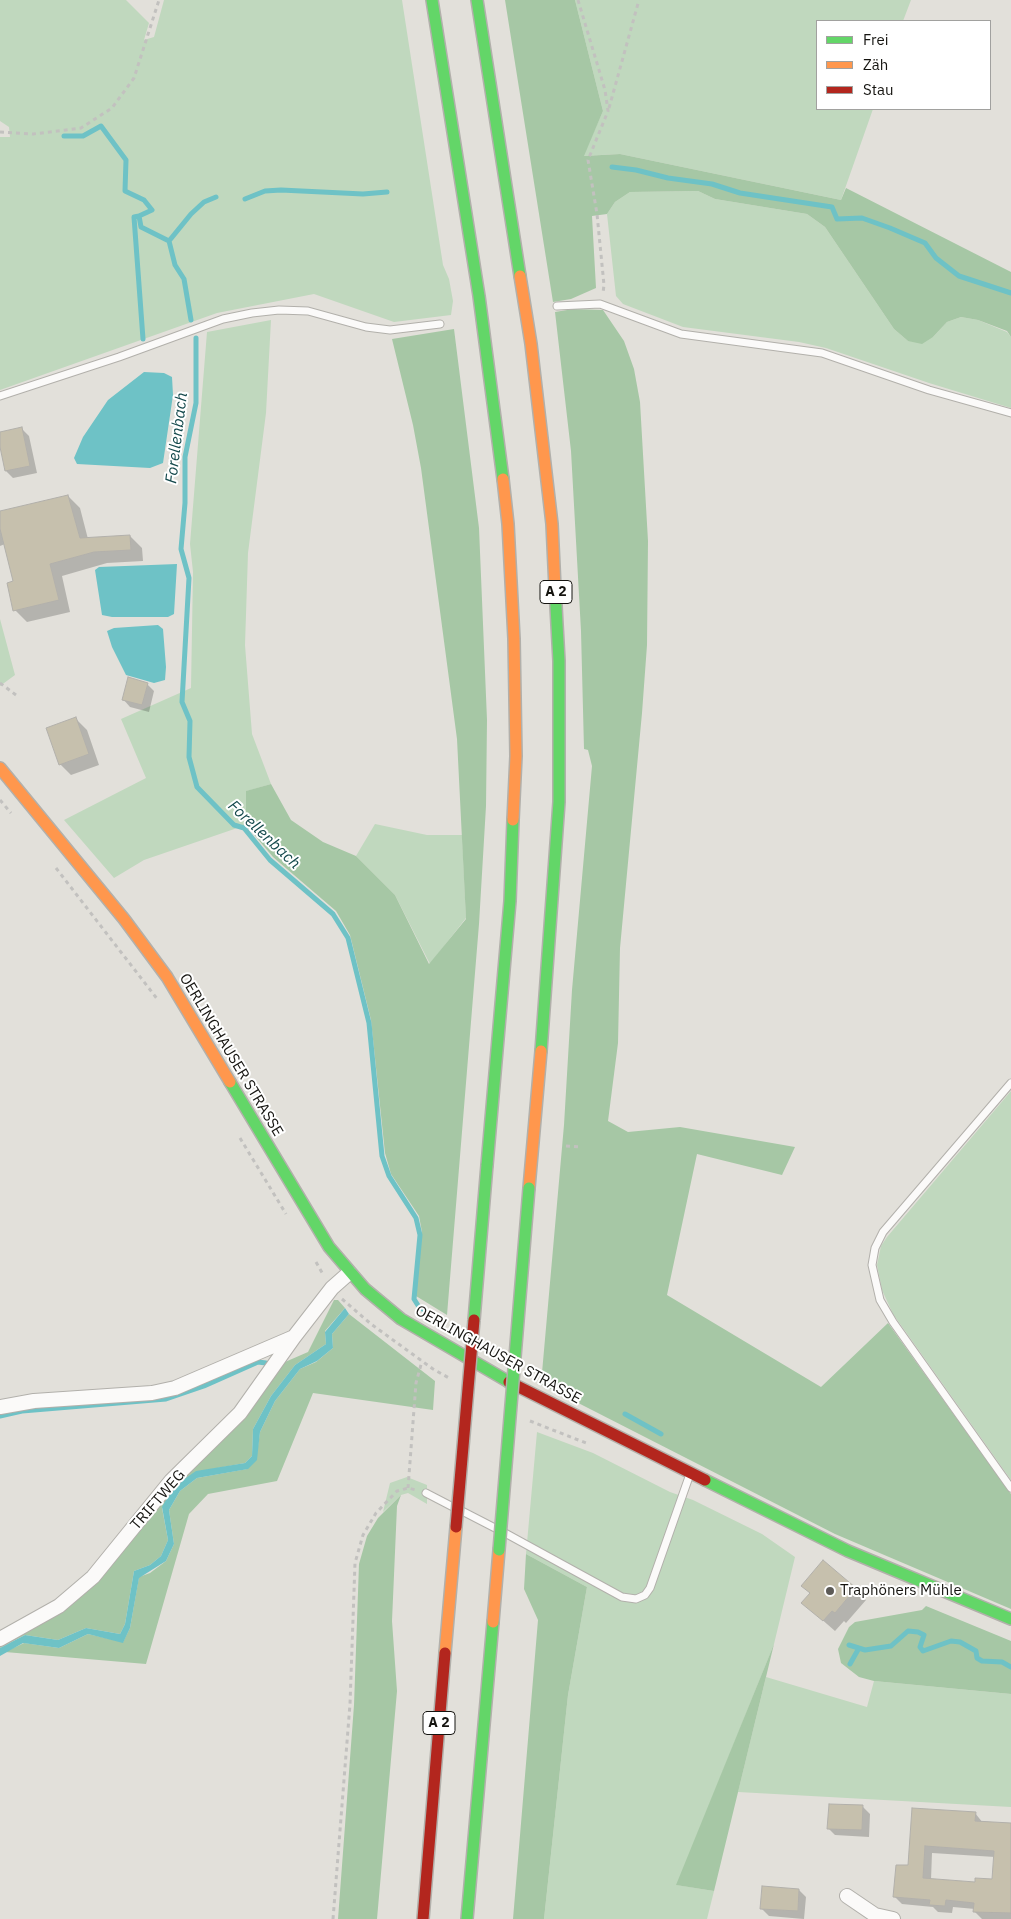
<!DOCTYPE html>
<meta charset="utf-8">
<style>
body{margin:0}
#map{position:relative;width:1011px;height:1919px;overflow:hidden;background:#e2e0da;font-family:"IBM Plex Sans",sans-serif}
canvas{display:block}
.legend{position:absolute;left:816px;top:20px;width:175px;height:90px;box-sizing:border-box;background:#fff;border:1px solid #a1a19f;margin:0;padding:6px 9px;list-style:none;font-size:15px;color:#151410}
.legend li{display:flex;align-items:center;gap:10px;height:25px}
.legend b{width:25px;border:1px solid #a1a19f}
</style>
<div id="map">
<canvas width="1011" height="1919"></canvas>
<ul class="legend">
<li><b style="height:6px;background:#63d668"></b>Frei</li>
<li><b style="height:6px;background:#ff974d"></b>Zäh</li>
<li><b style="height:6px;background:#b3261e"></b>Stau</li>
</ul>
</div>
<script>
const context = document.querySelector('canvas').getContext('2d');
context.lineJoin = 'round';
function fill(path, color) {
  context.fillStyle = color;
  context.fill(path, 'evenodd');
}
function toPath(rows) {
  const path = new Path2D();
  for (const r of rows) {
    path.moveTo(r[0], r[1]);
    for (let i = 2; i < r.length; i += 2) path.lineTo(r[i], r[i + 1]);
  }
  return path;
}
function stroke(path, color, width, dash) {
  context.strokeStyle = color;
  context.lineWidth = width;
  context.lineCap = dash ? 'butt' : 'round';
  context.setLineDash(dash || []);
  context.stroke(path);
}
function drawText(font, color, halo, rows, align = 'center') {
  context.font = font + ' "IBM Plex Sans",sans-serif';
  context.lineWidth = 4;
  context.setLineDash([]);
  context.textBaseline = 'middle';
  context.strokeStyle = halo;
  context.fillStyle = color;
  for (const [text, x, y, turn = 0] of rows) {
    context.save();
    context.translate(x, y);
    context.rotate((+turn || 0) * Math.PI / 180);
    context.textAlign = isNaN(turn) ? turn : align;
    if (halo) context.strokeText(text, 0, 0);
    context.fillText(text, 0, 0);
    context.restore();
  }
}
fill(toPath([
 [0,0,126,0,149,23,144,40,154,37,164,0,402,0,443,265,449,279,453,301,451,315,394,322,314,294,217,313,0,390,0,137,10,137,9,127,0,121],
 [575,0,911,0,903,21,817,21,817,109,873,109,841,200,620,154,583,156,603,111],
 [698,191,715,199,807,214,825,227,894,329,908,341,933,337,947,322,961,317,978,320,1007,332,1011,337,1011,408,929,383,826,348,799,342,683,327,623,304,616,296,607,214,615,202,630,192],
 [271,320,266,413,248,553,245,645,252,734,271,784,247,791,246,825,144,860,114,878,64,820,146,778,121,719,191,688,193,572,190,544,207,332],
 [0,619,15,675,0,686],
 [375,824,427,835,462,835,466,918,430,964,395,895,356,856],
 [1011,1091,1011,1480,893,1314,882,1290,877,1265,881,1246,887,1237],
 [537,1432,593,1453,670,1492,693,1500,762,1534,795,1557,774,1644,677,1885,714,1891,707,1919,544,1919,568,1695,587,1587,526,1554],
 [407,1477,427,1485,427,1504,408,1493,401,1495,383,1512,390,1483],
 [766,1677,867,1707,874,1681,1011,1694,1011,1807,738,1792]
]), '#c0d8be');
fill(toPath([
 [505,0,575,0,603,111,584,156,620,154,841,200,846,188,1011,272,1011,337,1007,331,978,320,961,317,947,322,933,337,922,344,908,341,894,329,825,227,807,214,715,199,698,191,630,192,615,202,607,214,592,216,596,288,571,299,553,302],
 [573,309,603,310,624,341,634,369,640,402,648,541,647,645,642,713,620,948,618,1043,608,1121,628,1132,680,1127,795,1147,782,1175,697,1154,667,1295,821,1387,888,1323,1011,1494,1011,1609,835,1534,541,1384,564,1125,572,990,592,766,588,750,584,749,581,631,571,451,555,312],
 [454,329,479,528,487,720,486,806,479,924,447,1315,416,1296,422,1232,419,1216,391,1174,385,1153,371,1020,350,935,336,911,273,857,246,825,246,791,271,784,291,820,323,842,356,856,395,895,429,964,466,919,457,739,421,468,413,425,392,339],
 [334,1300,338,1300,345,1308,325,1331,326,1344,295,1365,271,1396,253,1429,252,1456,245,1463,196,1472,162,1508,168,1540,161,1556,150,1565,134,1571,125,1624,120,1634,86,1628,58,1640,25,1635,0,1648,0,1643,58,1612,243,1414,285,1362,308,1352],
 [349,1314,435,1381,433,1410,313,1393,277,1481,208,1494,189,1514,146,1664,5,1652,24,1643,59,1648,88,1634,123,1642,130,1628,139,1577,150,1573,166,1561,174,1544,169,1510,180,1491,197,1478,247,1469,256,1460,260,1432,275,1401,300,1369,316,1362,333,1348,332,1334],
 [401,1495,397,1506,392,1621,397,1691,377,1919,338,1919,354,1705,359,1564,367,1536,378,1518],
 [526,1554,587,1587,568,1695,544,1919,513,1919,538,1620,524,1589],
 [926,1606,1011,1641,1011,1694,874,1681,859,1677,841,1663,838,1649,849,1627,855,1622,922,1610],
 [774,1644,714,1891,676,1885]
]), '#a6c7a5');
fill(toPath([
 [144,372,164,373,172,377,173,395,163,463,150,468,77,464,74,458,83,437,108,400],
 [177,564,174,614,168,617,112,617,102,615,95,570,99,567],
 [158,625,163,629,166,667,165,680,154,683,126,675,112,647,107,631,114,628],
 [345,1308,349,1314,332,1334,333,1348,317,1361,300,1369,275,1401,260,1432,257,1460,248,1469,197,1478,180,1491,169,1510,174,1544,166,1561,139,1578,130,1628,123,1643,88,1634,59,1648,23,1643,0,1656,0,1648,25,1635,58,1640,86,1628,120,1634,125,1624,134,1571,150,1565,161,1556,168,1540,162,1507,174,1486,196,1471,245,1463,252,1456,253,1429,271,1396,295,1365,326,1344,325,1332]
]), '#6ec2c6');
fill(toPath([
 [22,429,29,436,37,473,13,478,6,471,0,433],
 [68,496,80,508,88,539,130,536,142,548,143,561,107,563,62,576,70,612,27,622,15,610,15,582,5,544,0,546,0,512],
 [147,684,154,691,149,712,130,707,123,699],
 [76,719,87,730,99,765,71,775,60,764],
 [803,1586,855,1589,866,1600,846,1623,844,1621,835,1631,803,1603,811,1594],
 [863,1807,870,1814,869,1837,835,1835,828,1828],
 [913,1810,975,1813,983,1823,1011,1824,1011,1919,982,1919,975,1912,975,1909,953,1907,952,1913,938,1912,933,1907,902,1904,895,1897,909,1867],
 [932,1853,995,1857,994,1880,976,1884,931,1880],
 [799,1890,806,1897,804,1919,769,1916,762,1909]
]), '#0003');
stroke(toPath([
 [64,136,83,136,101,126,126,160,125,191,144,200,152,210,139,216,141,227,169,241,175,265,184,279,191,320],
 [612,167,636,170,668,178,712,184,740,193,832,207,837,219,862,218,890,228,925,243,936,258,959,276,1011,293],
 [245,199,265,191,281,190,363,194,387,192],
 [139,216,134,217,143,339],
 [169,241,191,214,204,202,216,197],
 [196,338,196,403,185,457,185,503,181,549,189,578,182,702,190,721,189,757,197,787,234,825,244,828,270,860,333,914,348,938,369,1023,382,1156,389,1176,416,1218,420,1235,414,1299,419,1307,435,1317],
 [625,1414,661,1434],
 [0,1416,22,1411,166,1399,204,1386,258,1362,266,1363],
 [849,1645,865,1650,891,1646,908,1631,918,1632,924,1635,920,1647,923,1651,951,1641,960,1642,976,1651,977,1658,982,1661,1002,1662,1011,1667],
 [850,1664,859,1648]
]), '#6ec2c6', 5);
const building = toPath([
 [22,427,30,466,5,471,0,447,0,432,22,427],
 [68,495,80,538,130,535,131,550,94,552,50,564,59,600,13,611,7,583,13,581,0,529,0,511,68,495],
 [128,677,148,683,142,705,122,700,128,677],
 [76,717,89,754,59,765,46,728,76,717],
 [823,1560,856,1588,835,1613,832,1611,823,1621,801,1603,810,1593,801,1586,823,1560],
 [829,1804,863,1805,862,1830,827,1829,829,1804],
 [912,1808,976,1812,975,1821,1011,1823,1011,1913,973,1912,974,1903,946,1900,945,1906,929,1905,930,1900,893,1897,896,1865,908,1865,912,1808],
 [925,1846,994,1851,992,1879,975,1878,975,1882,923,1878,925,1846],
 [762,1886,799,1889,798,1911,760,1909,762,1886]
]);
fill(building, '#c6c0ad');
stroke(building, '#b2b0ab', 1);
const lane = toPath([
 [557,306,600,304,681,334,822,353,929,390,1011,413],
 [0,396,119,357,223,319,252,313,279,310,308,311,366,327,390,330,440,324],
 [1011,1083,883,1232,875,1248,872,1265,880,1300,893,1322,1011,1488],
 [426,1493,453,1507],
 [462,1511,495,1528],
 [505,1533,622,1597,636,1599,645,1595,650,1588,690,1474]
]);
const street = toPath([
 [0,1407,34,1401,152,1393,175,1388,294,1337,332,1288,349,1273],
 [0,1639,59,1606,93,1577,171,1481,240,1413,294,1337],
 [847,1896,875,1915,893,1919]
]);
const fast = toPath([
 [432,0,479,296,503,479],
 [477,0,520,276],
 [541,1051,559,802,559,661,555,588],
 [230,1082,329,1247,365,1289,401,1319,509,1382],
 [487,1165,510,901,513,820],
 [705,1480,848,1551,1011,1619],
 [467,1919,493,1622]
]);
const slow = toPath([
 [520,276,531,344,552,524,555,588],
 [503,479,508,524,514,639,516,756,513,820],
 [0,768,124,919,167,977,230,1082],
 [529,1188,541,1051],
 [493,1622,499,1550],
 [445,1653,456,1527]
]);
const jam = toPath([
 [509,1382,705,1480],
 [423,1919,445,1653]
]);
stroke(lane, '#b2b0ab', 9);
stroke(street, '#b2b0ab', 16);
stroke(fast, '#b2b0ab', 14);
stroke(slow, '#b2b0ab', 14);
stroke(jam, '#b2b0ab', 14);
stroke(toPath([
 [578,0,605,90,608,111,588,160,597,214,604,285,603,293],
 [609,108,639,0],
 [0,132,33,134,81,128,112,108,134,78,159,0],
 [0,683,16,695],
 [0,800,11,813],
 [56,868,158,1000],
 [240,1138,286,1214],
 [566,1146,581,1147],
 [316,1262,324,1276],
 [342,1299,371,1324,433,1369,449,1378],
 [530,1421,586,1443],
 [408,1488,416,1383,422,1361],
 [333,1919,350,1704,355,1563,363,1535,376,1513,397,1491,408,1488,416,1490]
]), '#c2c1bf', 3, [4, 4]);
stroke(lane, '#fbfaf9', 7);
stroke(street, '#fbfaf9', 14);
stroke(fast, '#63d668', 11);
stroke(slow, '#ff974d', 11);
stroke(jam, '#b3261e', 11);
const fastBridge = toPath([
 [474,1320,487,1165],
 [499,1550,529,1188]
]);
const jamBridge = toPath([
 [456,1527,474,1320]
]);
stroke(fastBridge, '#b2b0ab', 14, []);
stroke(jamBridge, '#b2b0ab', 14, []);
stroke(fastBridge, '#63d668', 11);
stroke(jamBridge, '#b3261e', 11);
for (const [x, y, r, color] of [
 [830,1591,5,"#5d5b57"]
]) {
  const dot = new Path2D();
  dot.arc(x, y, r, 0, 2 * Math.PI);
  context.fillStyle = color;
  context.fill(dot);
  stroke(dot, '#fff', 2);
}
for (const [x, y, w] of [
 [556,592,32],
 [439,1723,32]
]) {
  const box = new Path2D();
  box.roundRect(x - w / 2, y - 11.5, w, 23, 4);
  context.fillStyle = '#fff';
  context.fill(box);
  stroke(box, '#151410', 1);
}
drawText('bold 14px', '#151410', null, [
 ["A 2",556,592],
 ["A 2",439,1723]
]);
drawText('15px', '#151410', '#fff', [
 ["OERLINGHAUSER STRASSE",231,1055,59],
 ["OERLINGHAUSER STRASSE",498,1355,29],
 ["TRIFTWEG",158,1500,-49]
]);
drawText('15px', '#151410', '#fff', [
 ["Traphöners Mühle",840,1591]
], 'left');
drawText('italic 16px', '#14494c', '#fff', [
 ["Forellenbach",177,438,-83],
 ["Forellenbach",264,835,43]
]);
</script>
